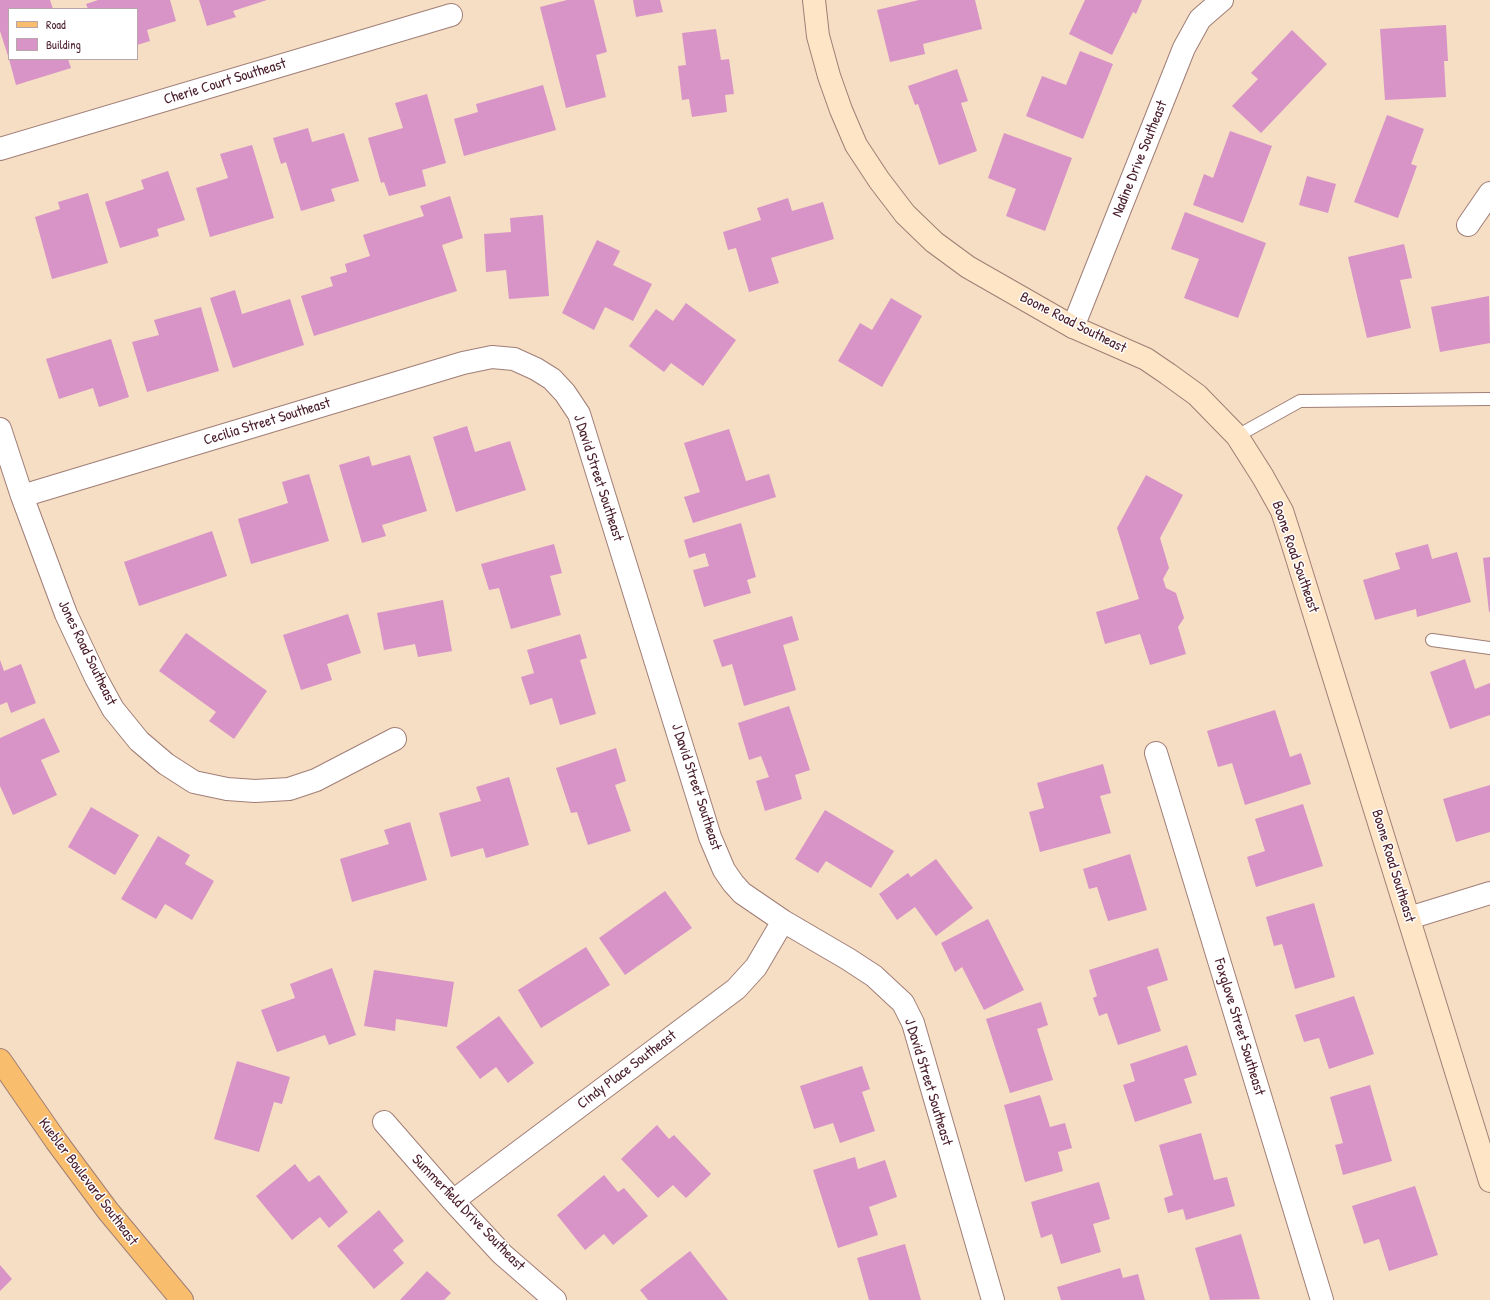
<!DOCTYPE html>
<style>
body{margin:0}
#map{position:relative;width:1490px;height:1300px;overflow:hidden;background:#f5dec3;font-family:"Patrick Hand",sans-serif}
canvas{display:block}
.legend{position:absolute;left:8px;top:8px;width:130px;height:52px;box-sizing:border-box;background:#fff;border:1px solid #b7a5aa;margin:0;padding:5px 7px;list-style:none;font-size:12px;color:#4a1f2b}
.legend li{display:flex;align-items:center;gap:8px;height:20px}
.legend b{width:20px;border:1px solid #b7a5aa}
</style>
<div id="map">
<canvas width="1490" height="1300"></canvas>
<ul class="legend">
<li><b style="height:5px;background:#f9be6d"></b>Road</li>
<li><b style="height:11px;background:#d893c7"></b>Building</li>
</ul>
</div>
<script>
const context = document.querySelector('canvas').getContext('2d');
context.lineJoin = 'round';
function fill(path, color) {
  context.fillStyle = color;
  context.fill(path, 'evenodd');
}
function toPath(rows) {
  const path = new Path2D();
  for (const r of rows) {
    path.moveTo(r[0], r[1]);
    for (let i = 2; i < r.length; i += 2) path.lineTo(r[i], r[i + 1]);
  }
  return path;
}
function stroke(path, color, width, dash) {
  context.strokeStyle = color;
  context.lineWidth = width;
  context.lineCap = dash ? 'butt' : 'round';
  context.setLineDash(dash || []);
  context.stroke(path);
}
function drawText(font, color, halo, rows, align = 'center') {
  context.font = font + ' "Patrick Hand",sans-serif';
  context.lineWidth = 3;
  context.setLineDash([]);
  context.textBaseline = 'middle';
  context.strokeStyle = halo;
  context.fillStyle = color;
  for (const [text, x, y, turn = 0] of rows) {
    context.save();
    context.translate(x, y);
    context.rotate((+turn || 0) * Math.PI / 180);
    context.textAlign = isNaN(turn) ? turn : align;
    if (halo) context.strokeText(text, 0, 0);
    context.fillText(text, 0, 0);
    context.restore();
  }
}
fill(toPath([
 [0,0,50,0,53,9,9,9,9,59,0,31],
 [98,0,170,0,176,21,147,30,150,41,137,45,137,9,88,9,86,4],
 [199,0,267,0,233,11,236,17,207,26],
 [567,0,594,0,607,52,596,55,606,97,566,108,540,7],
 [633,0,660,0,663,12,636,17],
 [919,0,975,0,982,29,923,44,925,54,890,62,877,10],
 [1085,0,1142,0,1136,14,1133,12,1112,55,1069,34],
 [1446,25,1448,61,1444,61,1446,97,1385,100,1380,29],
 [716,29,721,60,729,59,734,94,725,95,727,112,692,117,689,99,682,100,678,66,686,65,682,33],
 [1292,30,1327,64,1261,133,1232,106,1258,79,1251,73],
 [1080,51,1113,64,1083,139,1026,116,1042,76,1066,85],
 [9,59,68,59,71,68,16,85],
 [957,69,968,101,961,103,977,151,939,165,918,104,915,105,908,86],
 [543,85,556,130,464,156,454,119,478,112,476,104],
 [427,94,446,163,422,170,426,186,389,196,384,182,381,183,368,138,403,128,395,103],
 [1387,115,1424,129,1411,164,1417,166,1398,218,1354,202],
 [308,128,312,142,344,133,359,181,331,189,335,201,301,211,286,162,281,164,273,138],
 [1230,131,1272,146,1243,223,1193,205,1204,174,1213,178],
 [1004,133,1072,158,1045,231,1006,216,1016,189,988,178],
 [252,145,274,218,210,237,196,188,228,178,220,154],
 [168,171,185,220,157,229,159,236,120,248,105,202,144,189,141,180],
 [1307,176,1336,184,1328,213,1299,205],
 [88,193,108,263,52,279,35,217,60,209,58,202],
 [450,196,463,238,442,245,457,291,314,336,301,296,333,286,330,277,347,272,345,264,370,256,363,235,424,216,420,206],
 [788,198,792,211,823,202,834,239,771,258,779,283,749,292,736,248,728,250,723,232,761,220,757,208],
 [1185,212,1266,243,1238,318,1184,298,1199,259,1171,249],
 [543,215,549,296,509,299,506,270,486,272,484,234,511,232,510,218],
 [597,240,620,251,613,265,652,284,633,321,605,307,594,330,562,313],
 [1404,244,1412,278,1400,280,1411,328,1367,338,1348,257],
 [235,290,242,314,290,299,304,345,233,368,210,298],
 [1489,296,1490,343,1440,352,1431,307],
 [891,298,922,316,882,387,838,361,860,323,872,330],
 [686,303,736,340,703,386,671,363,664,372,629,346,656,309,673,321],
 [201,307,219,371,147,392,132,342,159,335,154,320],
 [111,339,129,397,99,407,93,388,59,399,46,359],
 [467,426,475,452,510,441,526,490,456,512,433,437],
 [729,429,746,481,769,474,776,497,693,523,684,497,700,492,684,443],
 [410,455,427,511,382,525,386,536,362,543,339,465,369,456,372,466],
 [309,474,329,541,251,564,238,519,288,503,282,482],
 [1146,475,1183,495,1160,538,1169,568,1163,579,1166,588,1176,593,1184,618,1178,627,1186,654,1150,665,1140,634,1105,644,1096,612,1139,599,1117,528],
 [741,523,756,577,747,580,751,593,704,607,693,570,709,566,705,553,689,558,684,540],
 [212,531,227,576,139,606,124,562],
 [554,544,562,573,550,576,561,615,511,629,499,588,489,590,481,564],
 [1428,544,1432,559,1457,552,1471,602,1417,617,1416,609,1375,620,1363,580,1400,569,1395,553],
 [1490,557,1490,612,1489,612,1483,558],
 [443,600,452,651,418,657,415,644,384,650,377,613],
 [348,614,361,653,327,664,332,680,301,690,283,635],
 [792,616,799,640,783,645,796,690,744,706,732,664,722,667,713,640],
 [186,633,267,691,234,739,209,721,216,712,159,671],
 [580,634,587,658,580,660,596,714,560,725,552,698,530,705,521,677,534,673,527,650],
 [1465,659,1475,689,1490,683,1490,715,1450,729,1430,672],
 [0,660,4,671,21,664,36,703,11,713,7,702,0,705],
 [789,706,810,770,795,775,802,799,765,811,756,781,769,777,761,756,749,760,738,723],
 [1275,710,1290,757,1301,753,1311,784,1245,805,1232,763,1218,767,1207,731],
 [44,718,60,752,41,760,57,795,13,815,0,786,0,738],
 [616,748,626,781,615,785,631,831,588,845,577,812,571,813,556,768],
 [1103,764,1111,793,1100,796,1111,833,1040,852,1029,812,1044,808,1037,783],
 [509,777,529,845,486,858,483,848,451,857,439,813,481,801,476,787],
 [1490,785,1490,832,1456,842,1443,799],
 [1303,804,1323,866,1256,887,1247,857,1265,851,1255,819],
 [91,807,139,835,115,875,68,847],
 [825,810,894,851,871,888,826,861,818,873,795,859],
 [410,822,427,880,352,902,340,859,389,844,384,830],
 [158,836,190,855,185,864,214,881,192,920,165,904,156,919,121,899],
 [1130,854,1147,910,1108,921,1097,887,1089,889,1083,869],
 [936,859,973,908,936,936,915,907,897,920,879,894,908,873,911,877],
 [665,891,692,928,625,975,599,938],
 [1314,903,1335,977,1295,989,1282,944,1274,946,1266,917],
 [988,919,1024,990,984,1010,962,967,955,972,941,943],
 [586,947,610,985,541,1028,518,990],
 [1158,948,1168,980,1147,987,1161,1031,1118,1045,1107,1013,1099,1016,1093,998,1097,996,1089,970],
 [332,968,356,1035,329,1045,325,1035,277,1052,261,1010,295,998,290,984],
 [374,970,454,982,447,1027,396,1019,395,1031,364,1026],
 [1354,996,1374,1054,1329,1069,1319,1038,1304,1042,1295,1015],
 [1041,1002,1048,1025,1037,1029,1053,1080,1010,1093,986,1019],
 [499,1016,534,1063,508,1083,496,1067,480,1079,456,1047],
 [1187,1045,1197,1075,1184,1079,1192,1103,1135,1122,1123,1085,1135,1081,1130,1064],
 [237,1061,290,1077,282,1104,274,1102,259,1152,214,1139],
 [862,1066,870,1089,862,1092,875,1131,840,1143,833,1123,814,1129,800,1086],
 [1370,1085,1392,1161,1343,1175,1335,1145,1343,1143,1330,1097],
 [1040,1095,1050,1127,1065,1123,1072,1148,1058,1152,1063,1171,1025,1182,1004,1105],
 [657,1125,669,1139,674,1135,711,1174,686,1198,673,1185,658,1198,621,1159],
 [1201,1133,1214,1180,1227,1177,1235,1206,1186,1220,1183,1209,1168,1213,1164,1198,1173,1195,1159,1145],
 [855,1157,858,1169,885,1160,897,1197,869,1207,878,1235,838,1248,813,1170],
 [295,1164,309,1182,319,1175,348,1212,329,1228,320,1217,292,1240,256,1196],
 [604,1175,618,1192,624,1188,648,1216,613,1245,604,1234,585,1250,557,1215],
 [1099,1182,1110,1219,1093,1224,1101,1252,1061,1264,1052,1234,1041,1238,1031,1202],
 [1415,1186,1438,1255,1389,1271,1379,1239,1364,1244,1352,1206],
 [379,1210,404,1241,393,1250,404,1263,374,1289,337,1246],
 [1241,1234,1260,1299,1210,1300,1195,1248],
 [905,1244,921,1300,869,1300,857,1258],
 [690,1251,728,1300,648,1300,640,1290],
 [0,1265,12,1279,0,1291],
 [1120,1268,1123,1278,1138,1274,1145,1300,1061,1300,1057,1287],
 [427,1271,451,1293,444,1300,400,1300]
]), '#d893c7');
const lane = toPath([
 [1237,436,1300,401,1490,399],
 [1432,640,1490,648]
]);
const street = toPath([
 [0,149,451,15],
 [1468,225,1490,193],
 [1073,327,1184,48,1200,19,1222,0],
 [0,429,22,496,66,614,96,678,113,709,139,741,166,764,194,782,227,789,255,791,289,789,316,780,395,739],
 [22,496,463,363,492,357,514,359,536,369,552,379,565,393,579,414,710,837,724,870,733,883,742,893,783,921,848,959,874,976,903,1003,913,1023,993,1300],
 [1156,753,1322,1300],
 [1409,918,1490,893],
 [384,1122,453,1201,502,1254,555,1300],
 [453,1201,736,989,756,967,783,921]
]);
const secondary = toPath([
 [814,0,818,36,829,76,841,110,856,145,879,180,905,214,934,242,968,267,1073,327,1146,359,1168,374,1197,395,1237,436,1263,477,1282,511,1292,542,1490,1181]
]);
const primary = toPath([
 [0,1060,56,1141,108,1211,182,1300]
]);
stroke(lane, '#a07e77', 14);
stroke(street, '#a07e77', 24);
stroke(secondary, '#a07e77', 24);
stroke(primary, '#a07e77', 24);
stroke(lane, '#fff', 12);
stroke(street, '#fff', 22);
stroke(secondary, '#fde5c5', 22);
stroke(primary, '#f9be6d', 22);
drawText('15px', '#4a1f2b', '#fff', [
 ["Cherie Court Southeast",225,82,-17],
 ["Nadine Drive Southeast",1140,159,-68],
 ["Boone Road Southeast",1073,323,27],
 ["Cecilia Street Southeast",267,422,-17],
 ["J David Street Southeast",598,478,72],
 ["Boone Road Southeast",1295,557,71],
 ["Jones Road Southeast",87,653,64],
 ["J David Street Southeast",696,787,72],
 ["Boone Road Southeast",1393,866,73],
 ["Foxglove Street Southeast",1239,1027,73],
 ["Cindy Place Southeast",627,1070,-37],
 ["J David Street Southeast",928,1082,73],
 ["Kuebler Boulevard Southeast",88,1182,53],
 ["Summerfield Drive Southeast",468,1213,46]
]);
</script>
